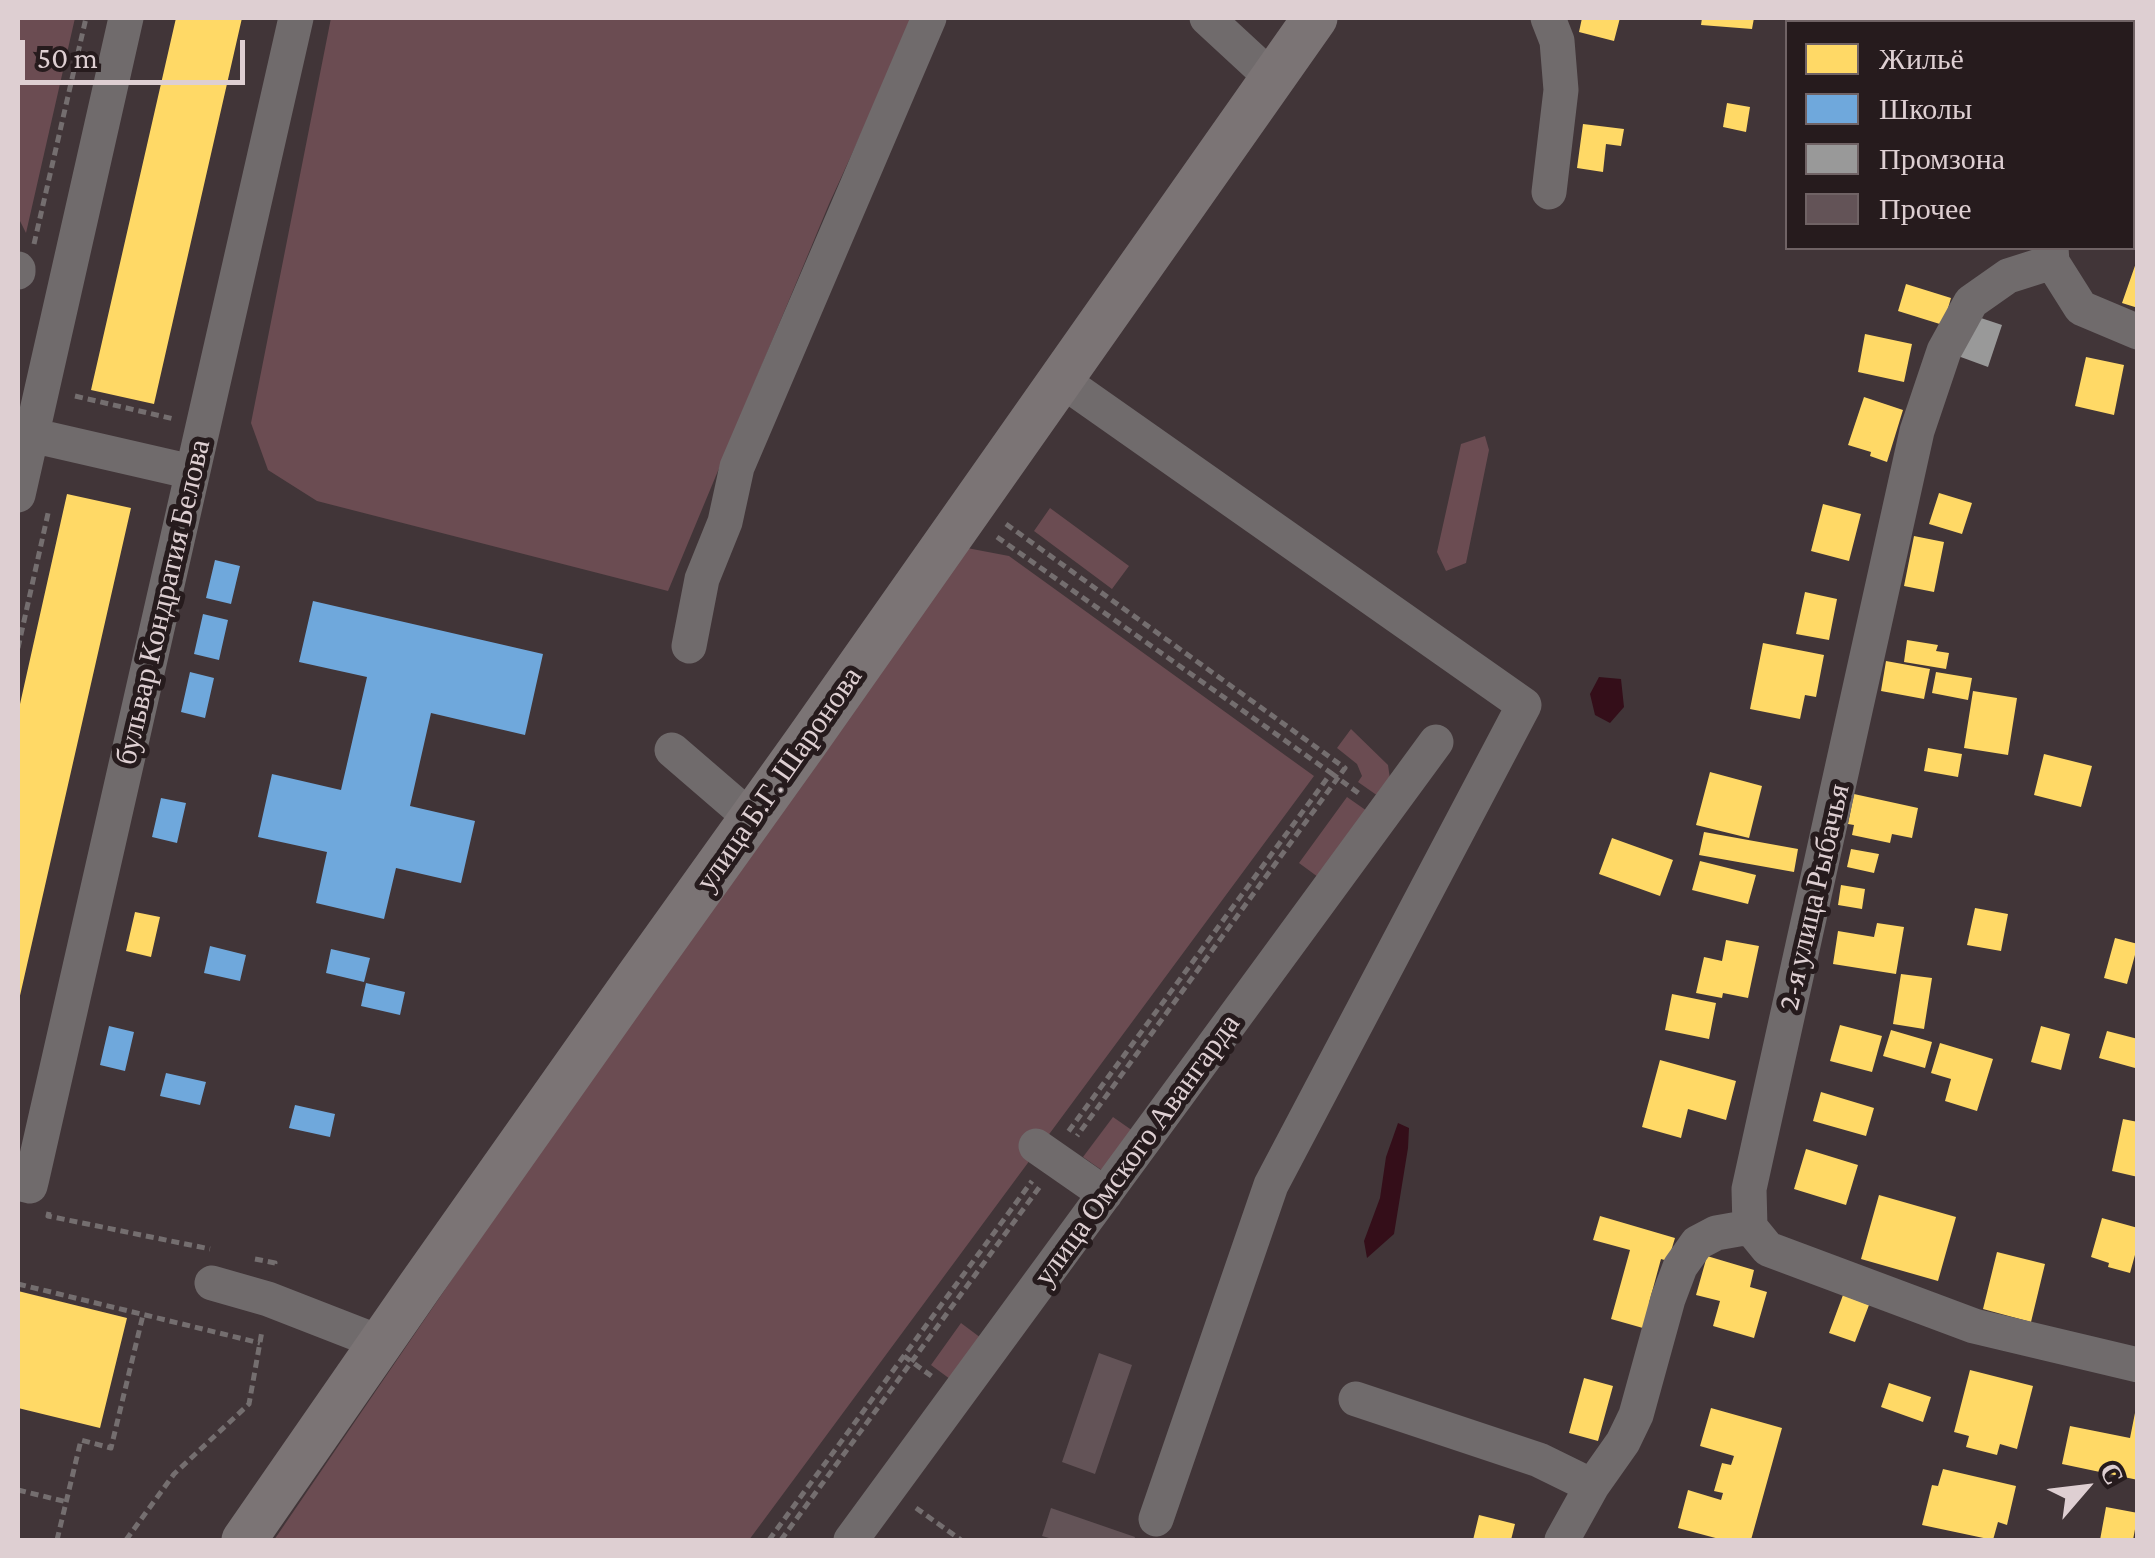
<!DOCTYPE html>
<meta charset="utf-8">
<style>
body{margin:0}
#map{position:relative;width:2155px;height:1558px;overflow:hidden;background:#413538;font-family:"Crimson Pro",serif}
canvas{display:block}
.frame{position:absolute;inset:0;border:20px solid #decfd2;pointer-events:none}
.legend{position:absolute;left:1785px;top:20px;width:350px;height:230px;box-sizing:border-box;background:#261b1d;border:2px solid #706365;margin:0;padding:12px 18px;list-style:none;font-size:30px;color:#decfd2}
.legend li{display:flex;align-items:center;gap:20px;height:50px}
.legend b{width:50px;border:2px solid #706365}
.north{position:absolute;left:2035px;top:1438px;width:100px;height:100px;-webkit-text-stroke:8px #261b1d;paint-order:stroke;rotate:62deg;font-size:28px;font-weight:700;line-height:40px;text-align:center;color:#decfd2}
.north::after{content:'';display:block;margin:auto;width:35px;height:45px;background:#decfd2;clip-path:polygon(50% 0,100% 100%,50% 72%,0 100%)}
.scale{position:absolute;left:20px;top:40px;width:225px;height:45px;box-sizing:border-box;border:5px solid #decfd2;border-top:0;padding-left:12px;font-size:30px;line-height:35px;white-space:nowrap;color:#decfd2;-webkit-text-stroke:8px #261b1d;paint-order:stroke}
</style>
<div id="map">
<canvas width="2155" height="1558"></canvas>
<div class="frame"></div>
<ul class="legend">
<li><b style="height:28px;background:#ffd966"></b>Жильё</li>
<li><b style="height:28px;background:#6fa8dc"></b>Школы</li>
<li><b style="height:28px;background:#999"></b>Промзона</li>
<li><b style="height:28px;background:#635357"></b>Прочее</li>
</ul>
<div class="north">С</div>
<div class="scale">50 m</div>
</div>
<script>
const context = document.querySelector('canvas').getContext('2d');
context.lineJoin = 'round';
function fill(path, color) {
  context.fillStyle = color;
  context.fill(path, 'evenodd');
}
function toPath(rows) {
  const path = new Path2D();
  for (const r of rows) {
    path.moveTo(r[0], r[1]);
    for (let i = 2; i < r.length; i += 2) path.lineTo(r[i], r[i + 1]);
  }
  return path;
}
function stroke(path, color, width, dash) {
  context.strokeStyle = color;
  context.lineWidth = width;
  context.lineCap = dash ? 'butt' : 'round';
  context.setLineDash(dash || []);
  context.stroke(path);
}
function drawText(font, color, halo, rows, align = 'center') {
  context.font = font + ' "Crimson Pro",serif';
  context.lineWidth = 10;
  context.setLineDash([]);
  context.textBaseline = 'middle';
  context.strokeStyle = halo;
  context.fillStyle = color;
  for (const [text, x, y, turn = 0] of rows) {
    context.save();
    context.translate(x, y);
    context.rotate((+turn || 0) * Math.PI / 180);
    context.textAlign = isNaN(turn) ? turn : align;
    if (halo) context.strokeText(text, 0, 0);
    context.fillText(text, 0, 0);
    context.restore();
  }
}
fill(toPath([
 [18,18,75,18,26,233,18,217],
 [331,18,914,18,829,204,668,591,317,501,268,470,251,423],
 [1485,436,1489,450,1466,563,1446,571,1437,552,1461,444],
 [1050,508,1129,566,1112,589,1034,531],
 [967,548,1009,556,1314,776,749,1540,274,1540,513,1190],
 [1351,729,1388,765,1390,779,1378,796,1358,782,1362,776,1357,764,1337,748],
 [1347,797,1367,811,1318,877,1299,863],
 [1113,1117,1133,1131,1103,1171,1083,1157],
 [961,1323,981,1338,950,1379,931,1365]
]), '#6b4c52');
fill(toPath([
 [1599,677,1621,679,1624,707,1610,723,1595,715,1590,694],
 [1398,1123,1409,1128,1408,1148,1394,1234,1367,1258,1364,1241,1380,1198,1386,1157]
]), '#340e19');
fill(toPath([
 [176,18,242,18,154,404,91,390],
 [1582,18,1620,18,1614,41,1579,32],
 [1702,18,1754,18,1752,29,1701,25],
 [1727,103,1750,107,1746,132,1723,127],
 [1583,124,1624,129,1621,146,1606,144,1603,172,1577,168],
 [2137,260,2138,260,2138,308,2122,303],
 [1906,284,1951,298,1943,325,1898,311],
 [1865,334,1912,344,1904,382,1858,372],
 [2086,357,2124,365,2114,415,2075,406],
 [1864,397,1903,410,1887,462,1870,456,1871,452,1848,445],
 [1939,493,1972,503,1962,534,1929,524],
 [67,494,131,508,19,1000,18,713],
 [1823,504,1861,514,1849,561,1811,551],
 [1914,536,1944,542,1934,592,1904,586],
 [1805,592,1837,599,1829,640,1796,634],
 [1907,640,1938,645,1936,651,1949,653,1946,669,1904,662],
 [1763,643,1824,655,1816,697,1805,695,1800,719,1750,709],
 [1886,661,1930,669,1924,699,1881,691],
 [1936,672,1972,678,1968,700,1932,693],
 [1973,691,2017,698,2008,755,1964,748],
 [1928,748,1962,754,1958,777,1924,771],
 [2044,754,2092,766,2081,807,2034,795],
 [1710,772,1762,786,1749,838,1696,825],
 [1854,794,1918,808,1912,838,1892,834,1890,843,1852,835,1854,825,1848,824],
 [1704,832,1798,849,1794,872,1699,855],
 [1612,838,1673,860,1660,896,1599,874],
 [1851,849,1879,854,1874,873,1847,867],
 [1700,861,1756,875,1748,904,1692,890],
 [1841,885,1865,889,1862,909,1838,905],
 [1975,908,2008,914,2001,951,1967,945],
 [135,912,160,917,151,957,126,951],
 [1877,923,1904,927,1896,974,1833,964,1838,931,1874,937],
 [2115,938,2138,944,2127,984,2104,978],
 [1726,940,1759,946,1748,998,1723,993,1722,998,1696,993,1704,957,1722,961],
 [1901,974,1932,978,1924,1029,1893,1024],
 [1672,994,1716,1003,1709,1039,1665,1030],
 [1840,1025,1882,1036,1872,1072,1830,1061],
 [2041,1026,2070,1034,2061,1070,2031,1062],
 [1891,1030,1932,1042,1925,1068,1883,1056],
 [2107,1031,2138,1039,2138,1057,2135,1068,2099,1058],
 [1940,1043,1993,1059,1977,1111,1945,1101,1951,1079,1931,1073],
 [1660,1060,1736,1081,1726,1120,1688,1109,1681,1138,1642,1127],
 [1821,1092,1874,1108,1866,1136,1813,1121],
 [2123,1119,2138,1122,2138,1177,2112,1171],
 [1806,1149,1858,1165,1846,1205,1794,1189],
 [1879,1195,1956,1217,1938,1281,1861,1259],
 [1600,1216,1675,1238,1668,1261,1661,1259,1649,1303,1650,1330,1611,1319,1630,1250,1593,1240],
 [2102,1218,2138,1228,2138,1244,2130,1273,2108,1267,2109,1263,2091,1257],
 [1997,1252,2045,1264,2031,1322,1983,1309],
 [1707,1256,1754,1270,1750,1287,1767,1292,1754,1338,1713,1326,1720,1301,1696,1295],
 [18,1291,127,1318,100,1428,18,1408],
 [1843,1295,1869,1305,1855,1342,1829,1333],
 [1970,1370,2033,1386,2017,1449,2000,1444,1997,1455,1966,1447,1969,1436,1954,1432],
 [1584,1378,1613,1386,1598,1441,1569,1433],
 [1889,1383,1931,1397,1923,1422,1881,1407],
 [1711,1408,1782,1428,1751,1540,1723,1540,1678,1528,1688,1490,1721,1500,1723,1493,1714,1491,1722,1463,1731,1465,1734,1456,1700,1446],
 [2136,1408,2138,1408,2138,1480,2062,1464,2070,1426,2130,1438],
 [1943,1469,2016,1486,2007,1525,1998,1522,1993,1540,1922,1525,1932,1485,1938,1486],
 [2106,1507,2138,1513,2133,1540,2100,1540],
 [1479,1515,1515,1524,1511,1540,1473,1540]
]), '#ffd966');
fill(toPath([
 [215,560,240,566,231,604,206,598],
 [313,601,543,654,525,735,431,713,410,806,475,821,461,883,396,868,384,919,316,903,327,852,258,837,272,774,341,790,367,677,299,662],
 [203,614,228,620,219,660,194,654],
 [190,672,214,678,205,718,181,712],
 [161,798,186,803,177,843,152,837],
 [210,946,246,955,240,981,204,973],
 [331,949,370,958,364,982,326,973],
 [366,983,405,992,400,1015,361,1006],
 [109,1026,134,1032,125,1071,100,1065],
 [166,1073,206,1082,200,1105,160,1096],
 [295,1105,335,1114,330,1137,289,1128]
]), '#6fa8dc');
fill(toPath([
 [1972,315,2002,325,1988,367,1958,356]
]), '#999');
fill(toPath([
 [1099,1353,1132,1365,1095,1474,1062,1462],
 [1051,1508,1135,1537,1134,1540,1056,1540,1042,1536]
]), '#635357');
stroke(toPath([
 [34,244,86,18],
 [75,396,174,419],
 [1006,524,1345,768,1077,1136],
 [997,537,1331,773,1068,1132],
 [18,648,49,509],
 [1331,773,1361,795],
 [49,1212,48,1216,210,1249],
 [255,1259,275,1263,274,1266],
 [18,1284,260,1343],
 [904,1356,934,1378],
 [18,1490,67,1502],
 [916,1508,961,1540],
 [57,1540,81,1440,111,1448,143,1315],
 [126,1540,174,1474,249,1404,262,1331],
 [769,1540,1032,1181],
 [781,1540,1041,1185]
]), '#746e6f', 5, [8, 5]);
stroke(toPath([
 [1207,18,1273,79],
 [1548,18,1557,41,1561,90,1549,192],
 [2080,22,2081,18],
 [2051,248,2052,262,2081,308,2138,332],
 [18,269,18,272],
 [1060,379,1524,705,1271,1185,1156,1519],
 [18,432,192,472],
 [18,495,126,18],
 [689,646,702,579,725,522,737,467,929,18],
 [672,750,752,819],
 [1036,1146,1105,1194],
 [18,1183,30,1186,32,1178,296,18],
 [1750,1227,1768,1249,1974,1326,2138,1365],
 [212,1283,268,1299,381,1343],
 [1356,1399,1539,1460,1592,1486],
 [851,1540,1436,742],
 [1562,1540,1592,1486,1623,1442,1636,1415,1668,1299,1680,1267,1697,1243,1716,1233,1750,1227,1749,1189,1762,1130,1917,431,1944,351,1971,302,2008,276,2052,262]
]), '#706b6c', 35);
stroke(toPath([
 [244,1540,420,1286,638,977,806,742,1315,18]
]), '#7b7475', 45);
drawText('30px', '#decfd2', '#261b1d', [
 ["бульвар Кондратия Белова",163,602,-77],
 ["улица Б.Г. Шаронова",779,779,-55],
 ["2-я улица Рыбачья",1814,897,-77],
 ["улица Омского Авангарда",1137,1150,-54]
]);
</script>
